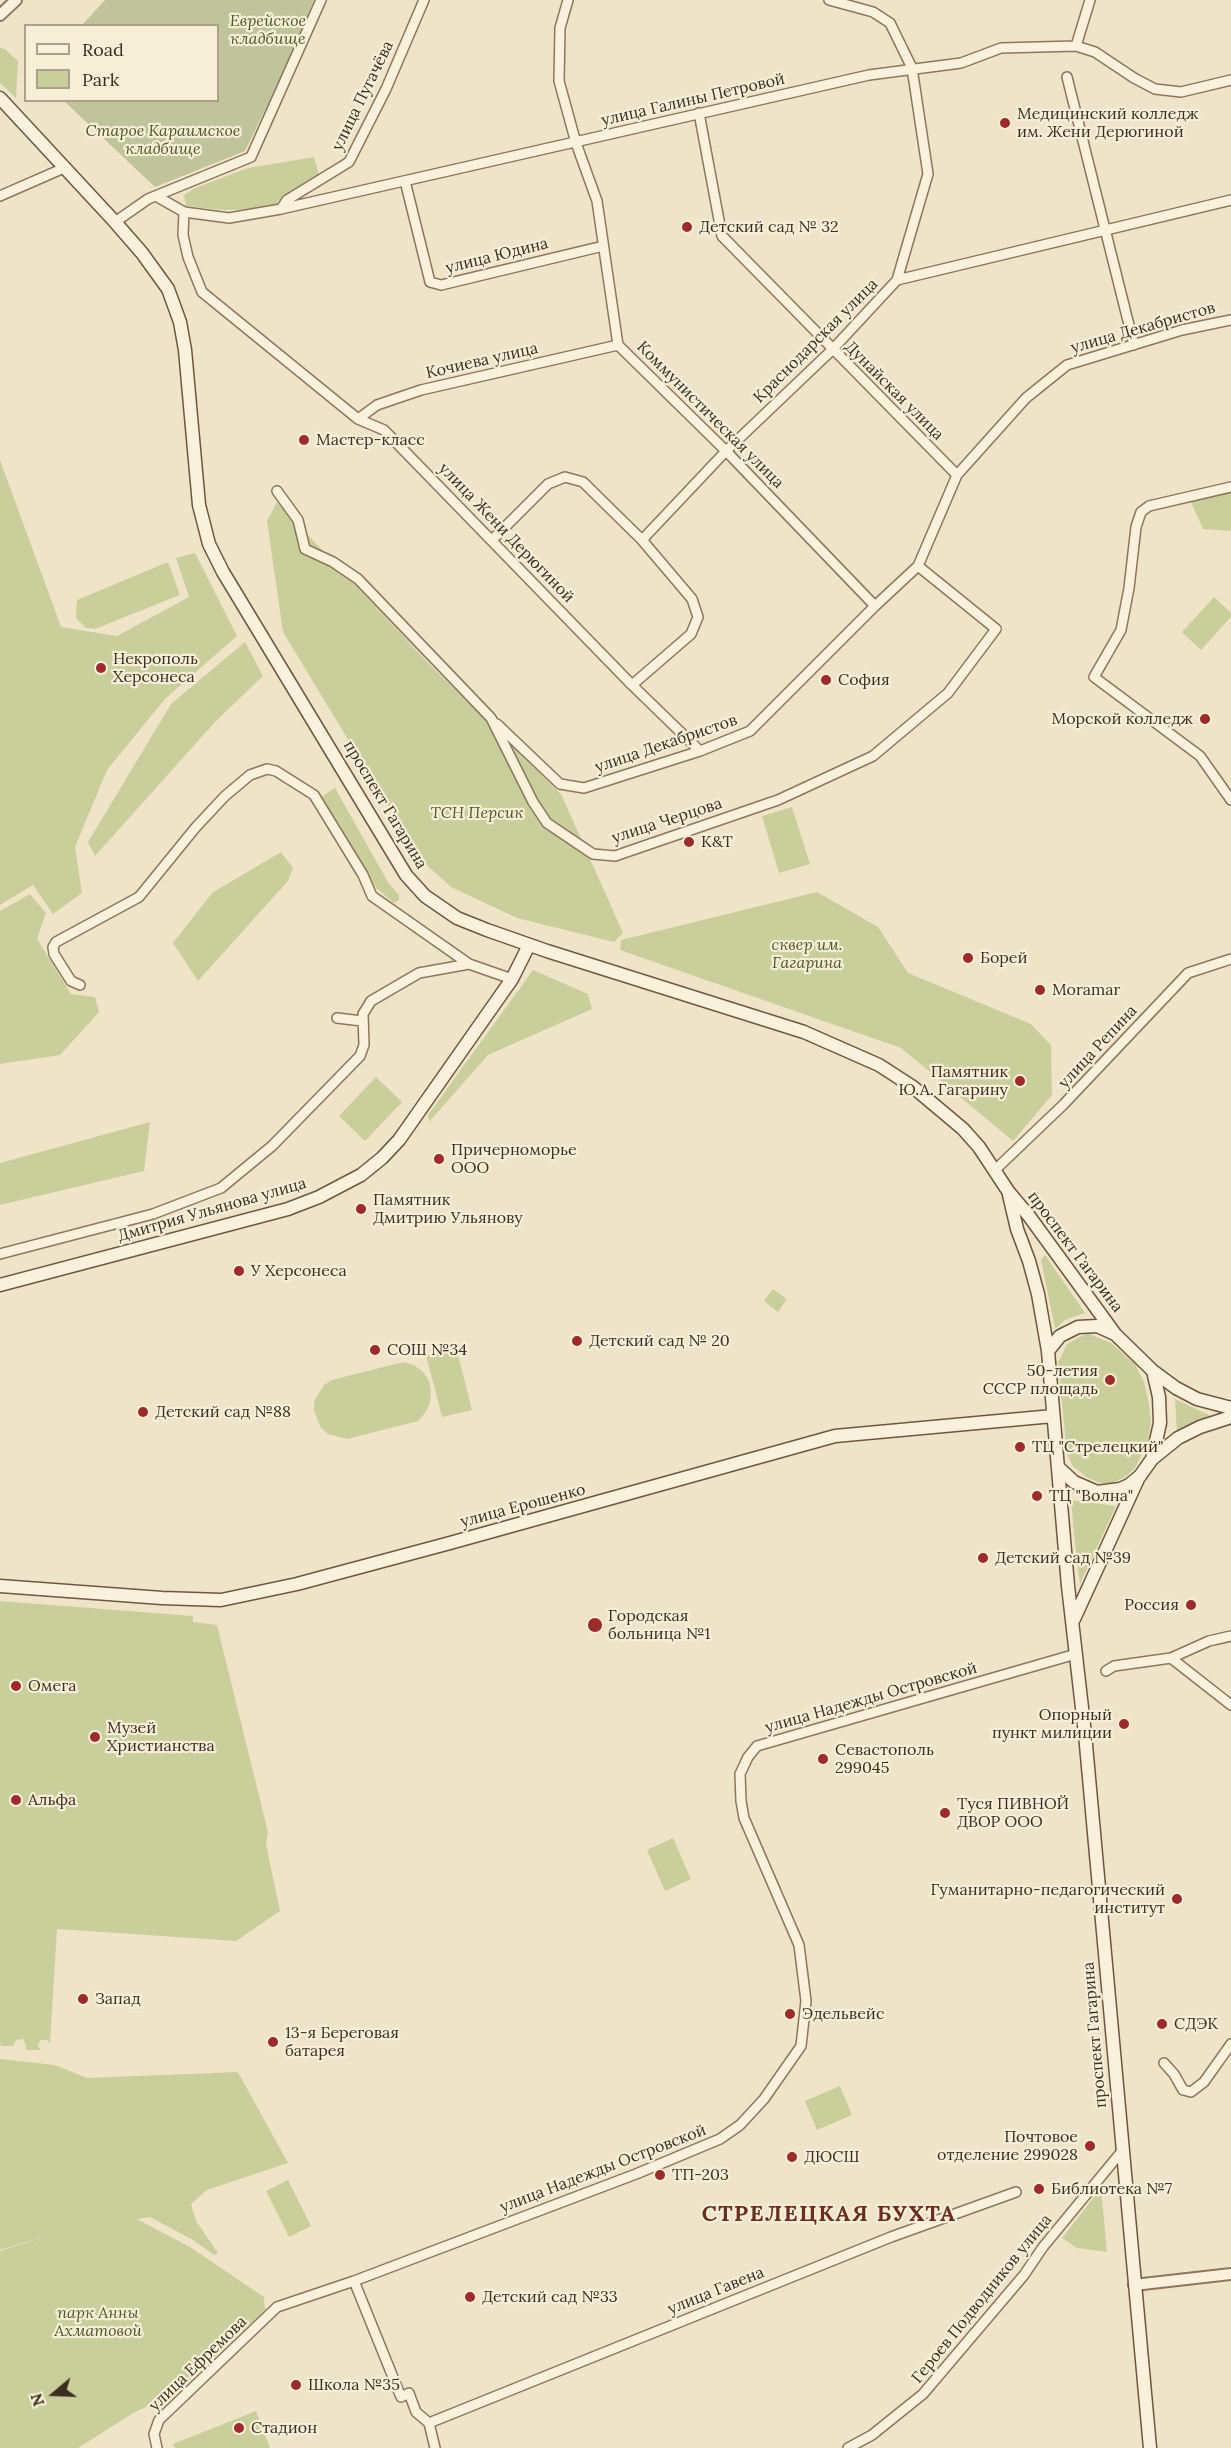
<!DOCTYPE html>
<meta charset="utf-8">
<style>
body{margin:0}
#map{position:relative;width:1231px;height:2448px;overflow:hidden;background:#f0e4c8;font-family:Lora,serif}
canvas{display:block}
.legend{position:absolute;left:24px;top:24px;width:195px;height:78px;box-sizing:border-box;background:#f7eed8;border:2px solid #ada18e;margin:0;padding:8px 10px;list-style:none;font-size:18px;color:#3d2e20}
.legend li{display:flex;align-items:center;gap:12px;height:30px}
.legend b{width:30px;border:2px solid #ada18e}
.north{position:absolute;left:24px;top:2364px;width:60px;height:60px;-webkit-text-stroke:4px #f7eed8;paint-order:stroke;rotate:251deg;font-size:16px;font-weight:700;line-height:24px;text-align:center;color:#3d2e20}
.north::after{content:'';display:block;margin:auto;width:21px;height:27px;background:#3d2e20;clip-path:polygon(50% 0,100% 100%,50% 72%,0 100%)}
</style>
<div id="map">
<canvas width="1231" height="2448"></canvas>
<ul class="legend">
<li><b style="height:8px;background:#faf1dc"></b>Road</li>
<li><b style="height:16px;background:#c9cf9b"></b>Park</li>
</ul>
<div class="north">N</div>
</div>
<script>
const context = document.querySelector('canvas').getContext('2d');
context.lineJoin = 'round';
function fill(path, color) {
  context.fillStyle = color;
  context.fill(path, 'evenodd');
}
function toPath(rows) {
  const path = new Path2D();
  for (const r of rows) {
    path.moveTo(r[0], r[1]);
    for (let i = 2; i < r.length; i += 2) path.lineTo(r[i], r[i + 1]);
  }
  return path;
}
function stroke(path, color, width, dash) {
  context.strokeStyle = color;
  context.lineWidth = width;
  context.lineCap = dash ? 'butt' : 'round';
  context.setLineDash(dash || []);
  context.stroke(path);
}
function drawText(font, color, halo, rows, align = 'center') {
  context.font = font + ' Lora,serif';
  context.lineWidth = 4.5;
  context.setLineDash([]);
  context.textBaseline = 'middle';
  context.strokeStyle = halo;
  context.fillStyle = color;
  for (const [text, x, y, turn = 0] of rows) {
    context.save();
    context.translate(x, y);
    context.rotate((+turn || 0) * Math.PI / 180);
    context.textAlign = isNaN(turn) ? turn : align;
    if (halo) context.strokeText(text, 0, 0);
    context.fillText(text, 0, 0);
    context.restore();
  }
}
fill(toPath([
 [0,48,5,49,18,61,16,98,0,83],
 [314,157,320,179,284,195,275,205,260,209,224,210,186,206,184,195,195,188,248,168],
 [0,460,61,627,117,636,189,597,176,558,195,553,237,636,165,699,107,770,75,847,82,893,53,914,33,885,0,905],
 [1231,484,1231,531,1203,529,1190,500],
 [277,502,432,667,561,794,623,933,614,942,517,918,451,887,421,860,283,632,267,521],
 [168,562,180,595,95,629,86,628,76,618,77,600],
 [1214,597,1231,613,1231,617,1201,650,1182,632],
 [245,642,263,676,216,721,95,856,88,842,171,704],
 [335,788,388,882,399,895,399,900,394,903,375,887,321,797],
 [792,807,810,864,779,873,762,816],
 [281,852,293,868,288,881,198,981,173,943,212,893],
 [817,892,878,927,908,973,1031,1024,1051,1045,1052,1095,1013,1141,901,1048,620,950,621,940],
 [30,894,46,913,37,939,71,994,95,997,99,1012,60,1055,0,1064,0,911],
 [533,970,588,994,592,1009,488,1055,429,1122,428,1115],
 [376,1077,402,1102,365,1141,339,1116],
 [150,1122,144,1171,0,1205,0,1163],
 [1045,1255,1085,1313,1065,1320,1055,1329,1041,1260],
 [773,1289,787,1299,778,1312,764,1301],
 [1087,1333,1111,1343,1135,1364,1144,1382,1149,1404,1151,1422,1148,1440,1142,1454,1135,1468,1125,1477,1112,1483,1100,1483,1086,1477,1073,1466,1067,1454,1058,1363,1067,1344],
 [456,1347,472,1410,442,1417,426,1355],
 [403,1362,414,1365,423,1372,429,1381,431,1392,430,1403,425,1413,418,1421,347,1439,328,1434,321,1428,314,1411,314,1401,324,1385,332,1380],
 [1175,1399,1192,1407,1215,1418,1177,1433],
 [1071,1500,1116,1506,1080,1584,1074,1535],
 [0,1601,193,1616,193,1622,217,1625,268,1832,266,1844,280,1911,236,1941,57,1929,50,2044,48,2040,41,2040,38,2045,40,2050,26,2050,26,2045,23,2039,16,2040,13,2046,1,2046,0,2042],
 [673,1838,691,1879,665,1891,647,1850],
 [0,2059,55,2065,87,2078,238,2072,288,2163,207,2190,191,2204,196,2221,218,2253,214,2255,193,2240,150,2217,137,2219,190,2247,264,2297,265,2310,176,2393,133,2413,78,2448,0,2448,0,2251,57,2233,0,2250],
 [840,2086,852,2115,817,2130,805,2101],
 [288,2180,311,2226,289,2237,266,2191],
 [1101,2188,1107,2252,1077,2248,1062,2238],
 [256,2411,270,2448,175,2448,173,2444]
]), '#c9cf9b');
fill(toPath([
 [105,0,314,0,284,71,245,151,155,187,64,101,218,100,218,26,82,25]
]), '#bfc49a');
const minor = toPath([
 [568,0,560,28,559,81,576,143,597,201,618,345,726,451,875,606],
 [829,0,873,12,890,23,912,68,928,174,897,280],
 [1076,46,1090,0],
 [1067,77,1134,345],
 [699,113,722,236,957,475],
 [405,181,430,282,441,285,603,246],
 [0,196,64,168],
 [156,196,184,212,229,218,281,209,869,75,961,63,1001,48,1076,46,1095,52,1134,78,1155,89,1181,92,1231,80],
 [281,209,287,200,349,162,386,89,424,0],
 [184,212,183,235,188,257,202,292,358,419,384,430,632,685,700,751],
 [115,222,148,199,251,157,321,0],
 [358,419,377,405,421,390,618,345],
 [1231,487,1149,506,1141,512,1136,527,1129,588,1121,630,1094,677,1200,756,1231,800],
 [277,491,298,520,305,549,333,562,358,579,491,718,533,802,547,823,593,854,615,856,778,800,873,756,948,693,996,629,918,566],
 [492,540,548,484,565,477,583,482,642,540,692,599,698,617,691,634,632,685],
 [642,540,726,451,832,350,897,280,1231,200],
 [497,724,560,784,584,788,700,751,750,731,875,606,918,566,957,475,1026,398,1067,365,1182,330,1231,320],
 [80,985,71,981,54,954,53,947,56,942,139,897,196,827,225,796,250,775,267,769,276,771,314,795,363,875,372,896,469,964,512,979],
 [337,1018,362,1021],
 [995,1170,1063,1105,1188,973,1231,959],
 [0,1254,153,1214,221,1188,272,1146,360,1056,364,1045,363,1014,371,1001,419,973,469,964],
 [1171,1658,1209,1641,1231,1636],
 [1106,1671,1114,1666,1171,1658,1231,1705],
 [1164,2063,1174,2074,1183,2090,1191,2092,1204,2082,1231,2044],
 [354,2281,401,2397,409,2393,416,2412,429,2423,435,2448],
 [429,2423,891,2237,1016,2192],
 [157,2448,154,2434,159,2420,277,2307,354,2281,636,2174,720,2139,740,2125,764,2099,801,2046,806,2001,799,1945,744,1818,741,1801,740,1774,748,1757,757,1746,1076,1654],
 [848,2448,872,2435,923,2394,1024,2275,1043,2247,1122,2151]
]);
const tertiary = toPath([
 [0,15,16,0],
 [1134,2285,1231,2274]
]);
const secondary = toPath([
 [0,98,115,222,142,253,168,289,180,322,185,350,199,505,209,544,223,572,406,875,425,896,457,918,487,930,547,951,804,1032,879,1065,913,1087,963,1129,979,1147,1008,1191,1029,1216,1115,1334],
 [1009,1195,1017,1229,1029,1261,1038,1294,1048,1351,1068,1586,1085,1734,1150,2448],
 [0,1285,288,1209,319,1197,361,1175,382,1158,399,1140,512,979,529,945],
 [1048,1351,1060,1336,1078,1327,1097,1326,1115,1334,1153,1371,1176,1388,1197,1399,1231,1408],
 [1152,1459,1178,1438,1200,1427,1231,1417],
 [1060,1469,1074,1482,1097,1492,1120,1489,1129,1485,1140,1476,1152,1459,1160,1423,1159,1397,1153,1371],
 [0,1586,162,1598,221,1600,297,1584,450,1543,835,1436,1053,1416],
 [1074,1619,1138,1479]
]);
stroke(minor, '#8d765c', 12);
stroke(tertiary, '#8d765c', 14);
stroke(secondary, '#6f573f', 15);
stroke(minor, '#faf1dc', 9);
stroke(tertiary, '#faf1dc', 10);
stroke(secondary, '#faf1dc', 12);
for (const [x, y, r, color] of [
 [1005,123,6,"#9e2a2b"],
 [687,227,6,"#9e2a2b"],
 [304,440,6,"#9e2a2b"],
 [101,668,6,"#9e2a2b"],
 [826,680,6,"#9e2a2b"],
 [1205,719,6,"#9e2a2b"],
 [689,842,6,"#9e2a2b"],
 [968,958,6,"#9e2a2b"],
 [1040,990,6,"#9e2a2b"],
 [1020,1081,6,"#9e2a2b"],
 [439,1159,6,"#9e2a2b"],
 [361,1209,6,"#9e2a2b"],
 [239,1271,6,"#9e2a2b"],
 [577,1341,6,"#9e2a2b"],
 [375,1350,6,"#9e2a2b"],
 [1110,1380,6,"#9e2a2b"],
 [143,1412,6,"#9e2a2b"],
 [1020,1447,6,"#9e2a2b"],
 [1037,1496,6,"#9e2a2b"],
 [983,1558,6,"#9e2a2b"],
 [1191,1605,6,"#9e2a2b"],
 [595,1625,8,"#9e2a2b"],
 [16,1686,6,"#9e2a2b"],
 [1124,1724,6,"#9e2a2b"],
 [95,1737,6,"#9e2a2b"],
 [823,1759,6,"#9e2a2b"],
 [16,1800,6,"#9e2a2b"],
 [945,1813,6,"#9e2a2b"],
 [1177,1899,6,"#9e2a2b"],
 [83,1999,6,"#9e2a2b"],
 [790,2014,6,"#9e2a2b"],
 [1162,2024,6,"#9e2a2b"],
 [273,2042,6,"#9e2a2b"],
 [1090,2146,6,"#9e2a2b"],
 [792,2157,6,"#9e2a2b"],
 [660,2175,6,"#9e2a2b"],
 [1039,2189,6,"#9e2a2b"],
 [470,2297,6,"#9e2a2b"],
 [296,2385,6,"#9e2a2b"],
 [239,2428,6,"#9e2a2b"]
]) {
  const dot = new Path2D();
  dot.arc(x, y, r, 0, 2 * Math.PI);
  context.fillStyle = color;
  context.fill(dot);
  stroke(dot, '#f7eed8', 2);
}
drawText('italic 16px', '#4d5a26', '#f7eed8', [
 ["Еврейское",268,21],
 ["кладбище",268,39],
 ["Старое Караимское",163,131],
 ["кладбище",163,149],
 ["ТСН Персик",477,813],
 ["сквер им.",807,945],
 ["Гагарина",807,963],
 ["парк Анны",98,2313],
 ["Ахматовой",98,2331]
]);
drawText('16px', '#3d2e20', '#f7eed8', [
 ["улица Пугачёва",363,96,-64],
 ["улица Галины Петровой",693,100,-13],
 ["улица Юдина",497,256,-14],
 ["улица Декабристов",1143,328,-16],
 ["Краснодарская улица",816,341,-45],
 ["Кочиева улица",482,361,-13],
 ["Дунайская улица",894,391,45],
 ["Коммунистическая улица",710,415,45],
 ["улица Жени Дерюгиной",506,533,46],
 ["улица Декабристов",666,744,-19],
 ["проспект Гагарина",385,805,59],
 ["улица Черцова",667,821,-18],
 ["улица Репина",1098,1047,-47],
 ["Дмитрия Ульянова улица",212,1210,-16],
 ["проспект Гагарина",1075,1252,53],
 ["улица Ерошенко",523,1506,-15],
 ["улица Надежды Островской",871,1698,-16],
 ["проспект Гагарина",1095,2035,-95],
 ["улица Надежды Островской",603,2169,-21],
 ["улица Гавена",716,2291,-22],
 ["Героев Подводников улица",982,2299,-51],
 ["улица Ефремова",198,2364,-44]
]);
drawText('16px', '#3d2e20', '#f7eed8', [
 ["Медицинский колледж",1017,114],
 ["им. Жени Дерюгиной",1017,132],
 ["Детский сад № 32",699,227],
 ["Мастер-класс",316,440],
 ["Некрополь",113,659],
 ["Херсонеса",113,677],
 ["София",838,680],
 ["Морской колледж",1193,719,"right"],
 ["К&Т",701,842],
 ["Борей",980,958],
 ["Moramar",1052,990],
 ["Памятник",1008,1072,"right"],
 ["Ю.А. Гагарину",1008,1090,"right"],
 ["Причерноморье",451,1150],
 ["ООО",451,1168],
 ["Памятник",373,1200],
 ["Дмитрию Ульянову",373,1218],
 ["У Херсонеса",251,1271],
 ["Детский сад № 20",589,1341],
 ["СОШ №34",387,1350],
 ["50-летия",1098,1371,"right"],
 ["СССР площадь",1098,1389,"right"],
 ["Детский сад №88",155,1412],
 ["ТЦ \"Стрелецкий\"",1032,1447],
 ["ТЦ \"Волна\"",1049,1496],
 ["Детский сад №39",995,1558],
 ["Россия",1179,1605,"right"],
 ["Городская",608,1616],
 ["больница №1",608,1634],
 ["Омега",28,1686],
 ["Опорный",1112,1715,"right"],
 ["пункт милиции",1112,1733,"right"],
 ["Музей",107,1728],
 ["Христианства",107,1746],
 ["Севастополь",835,1750],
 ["299045",835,1768],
 ["Альфа",28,1800],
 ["Туся ПИВНОЙ",957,1804],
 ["ДВОР ООО",957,1822],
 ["Гуманитарно-педагогический",1165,1890,"right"],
 ["институт",1165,1908,"right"],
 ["Запад",95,1999],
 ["Эдельвейс",802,2014],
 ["СДЭК",1174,2024],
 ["13-я Береговая",285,2033],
 ["батарея",285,2051],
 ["Почтовое",1078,2137,"right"],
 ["отделение 299028",1078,2155,"right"],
 ["ДЮСШ",804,2157],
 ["ТП-203",672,2175],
 ["Библиотека №7",1051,2189],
 ["Детский сад №33",482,2297],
 ["Школа №35",308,2385],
 ["Стадион",251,2428]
], 'left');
context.letterSpacing = '1.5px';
drawText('bold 22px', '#6b2e1e', '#f7eed8', [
 ["СТРЕЛЕЦКАЯ БУХТА",829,2215]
]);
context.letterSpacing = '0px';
</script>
